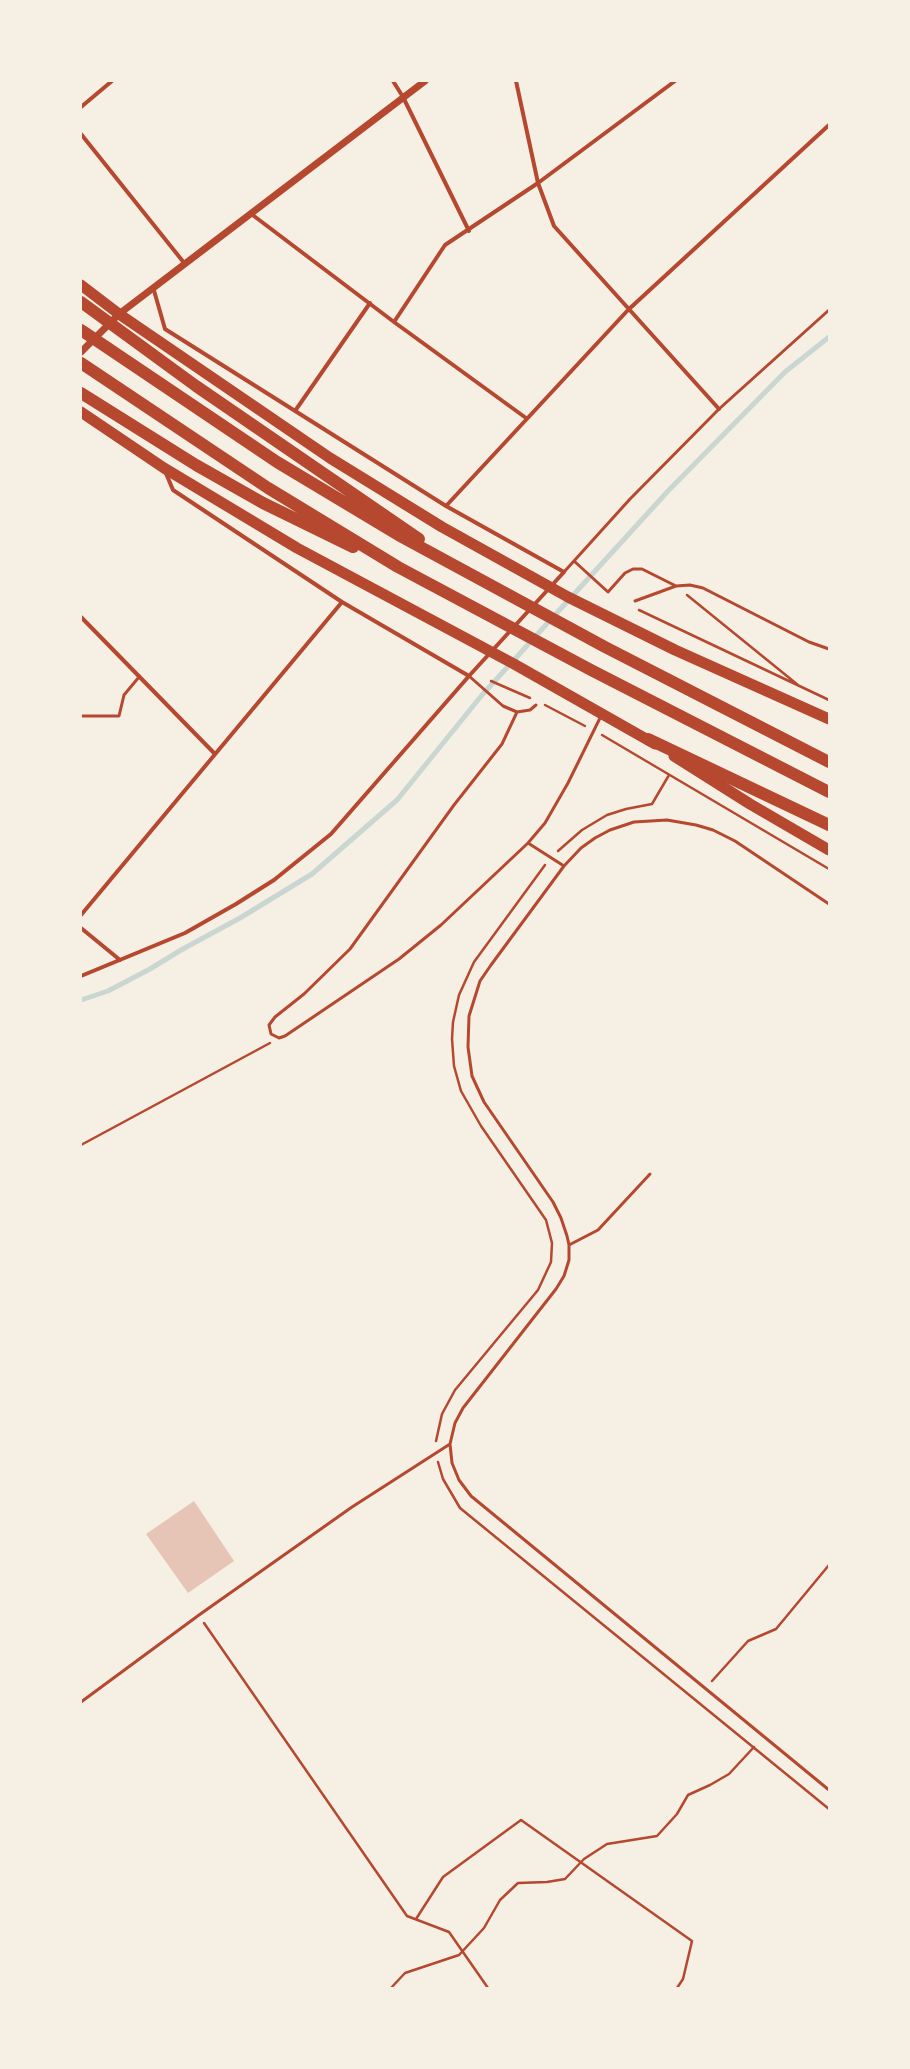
<!DOCTYPE html>
<style>
body{margin:0}
#map{position:relative;width:910px;height:2069px;overflow:hidden;background:#f6efe4;font-family:Cabin,sans-serif}
canvas{display:block}
.frame{position:absolute;inset:0;border:82px solid #f6efe4;pointer-events:none}
</style>
<div id="map">
<canvas width="910" height="2069"></canvas>
<div class="frame"></div>
</div>
<script>
const c = document.querySelector('canvas').getContext('2d');
c.lineJoin = 'round';
const toPath = rows => new Path2D(rows.map(r => 'M' + r).join(''));
function stroke(path, color, width, dash) { c.strokeStyle = color; c.lineWidth = width; c.lineCap = dash ? 'butt' : 'round'; c.setLineDash(dash || []); c.stroke(path); }
function fillPath(path, color) { c.fillStyle = color; c.fill(path, 'evenodd'); }
stroke(toPath([
 [81,1000,108,991,150,969,181,950,240,918,312,874,397,800,482,695,668,491,785,372,829,337]
]), '#c9d6d2', 5);
fillPath(toPath([
 [194,1501,234,1561,188,1593,146,1534]
]), '#e6c5b7');
stroke(toPath([
 [687,595,798,685],
 [639,610,829,700],
 [491,681,530,698],
 [545,705,585,726],
 [602,735,829,869],
 [558,851,582,830,607,815,626,809,652,804,669,775],
 [81,1145,270,1043],
 [436,1441,442,1414,455,1390,538,1290,551,1262,552,1243,546,1220,481,1126,461,1091,454,1066,452,1039,453,1022,459,995,474,962,545,865],
 [438,1462,443,1479,460,1508,829,1809],
 [204,1623,407,1916,449,1932,488,1988],
 [712,1681,748,1641,776,1629,829,1565],
 [416,1919,443,1877,521,1820,692,1941,683,1979,677,1988],
 [391,1988,405,1973,459,1955,484,1928,500,1900,518,1883,547,1882,565,1879,584,1859,607,1844,657,1836,677,1814,688,1795,710,1785,729,1774,754,1747]
]), '#b5482f', 2.5);
stroke(toPath([
 [574,561,608,592,625,573,633,569,642,569,676,586,690,585,703,588,809,642,829,649],
 [564,572,630,499,719,409,829,310],
 [635,601,676,586],
 [469,676,503,706,517,712,530,710,536,705],
 [517,712,502,744,454,805,350,949,304,994,275,1017,269,1025,271,1034,279,1038,285,1036,399,959,441,925,528,843,545,823,568,783,601,716],
 [81,716,119,716,124,695,139,677],
 [528,843,564,866],
 [569,1245,598,1230,650,1174],
 [450,1444,455,1423,463,1408,556,1289,564,1276,569,1260,569,1245,567,1236,561,1218,553,1202,484,1102,472,1076,468,1047,469,1016,480,981,491,965,564,866,581,848,595,838,610,830,634,822,667,820,696,825,713,830,735,841,829,904],
 [81,1702,199,1615,352,1507,450,1444,452,1463,459,1480,471,1496,829,1790]
]), '#b5482f', 3);
stroke(toPath([
 [393,81,403,97,469,231],
 [516,81,538,183,554,226,719,409],
 [81,107,112,81],
 [81,134,185,264],
 [250,213,394,322,526,418],
 [394,322,445,245,538,183,675,81],
 [295,411,370,303],
 [165,471,173,490,342,602,469,676],
 [446,506,628,310,829,125],
 [81,617,215,754],
 [81,915,342,602],
 [81,928,120,960],
 [81,976,185,933,236,904,274,880,331,834,469,676,564,572,446,506,165,329,153,287]
]), '#b5482f', 4);
stroke(toPath([
 [81,352,119,314,425,81]
]), '#b5482f', 7);
stroke(toPath([
 [81,285,119,314,330,458,442,527,568,597,675,650,829,719],
 [81,412,164,468,297,548,514,664,655,744],
 [674,756,750,804,829,850]
]), '#b5482f', 11);
stroke(toPath([
 [81,302,196,386,419,539],
 [81,330,277,462,402,537,605,647,829,762],
 [81,363,268,488,398,567,591,670,829,792],
 [81,393,196,465,263,503,353,547],
 [648,739,829,825]
]), '#b5482f', 12);
</script>
